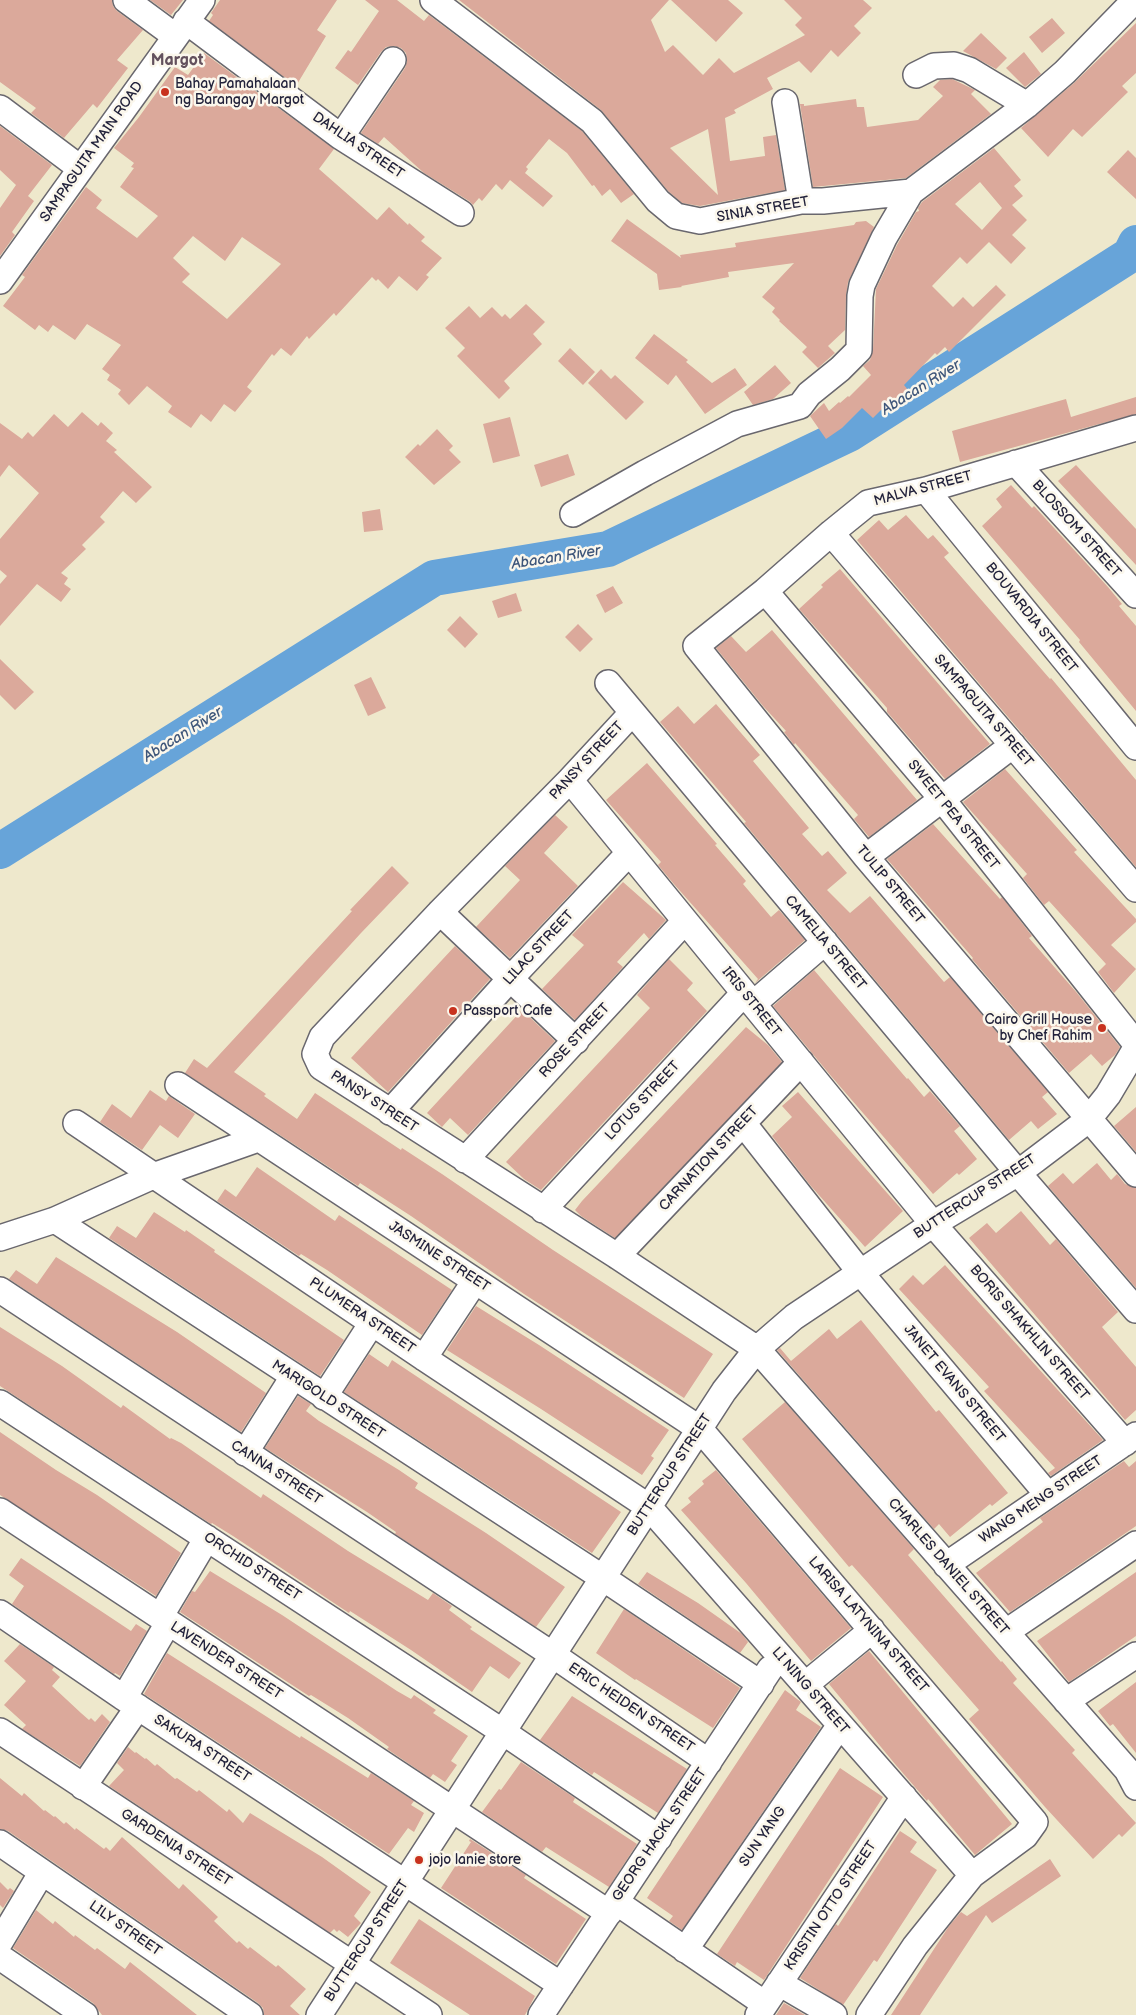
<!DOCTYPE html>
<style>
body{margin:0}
canvas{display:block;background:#eee8cc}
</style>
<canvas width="1136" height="2015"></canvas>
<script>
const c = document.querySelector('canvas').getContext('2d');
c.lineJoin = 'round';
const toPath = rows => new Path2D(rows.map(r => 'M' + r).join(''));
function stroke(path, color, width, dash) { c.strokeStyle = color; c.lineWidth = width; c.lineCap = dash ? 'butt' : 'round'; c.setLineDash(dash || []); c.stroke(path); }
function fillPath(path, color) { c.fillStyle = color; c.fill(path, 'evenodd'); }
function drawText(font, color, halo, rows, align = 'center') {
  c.font = font + ' "Balsamiq Sans",sans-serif'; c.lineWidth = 5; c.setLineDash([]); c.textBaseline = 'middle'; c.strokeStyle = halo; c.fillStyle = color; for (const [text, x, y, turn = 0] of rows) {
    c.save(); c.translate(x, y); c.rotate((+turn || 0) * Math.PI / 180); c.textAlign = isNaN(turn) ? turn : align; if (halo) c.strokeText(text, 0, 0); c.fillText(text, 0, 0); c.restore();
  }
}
stroke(toPath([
 [0,851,434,578,608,549,849,434,1130,255,1136,243]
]), '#67a4d9', 36);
fillPath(toPath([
 [0,0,112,0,113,6,117,11,143,30,117,60,128,68,97,108,93,104,64,138,31,113,36,108,0,82],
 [150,0,183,0,171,15],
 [220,0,337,0,317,30,326,36,296,86,209,21,213,15,211,13],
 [365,0,397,0,424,21,429,15,582,131,634,194,621,203,610,189,602,196,594,185,592,186,567,153,549,139,526,167,528,169,525,173,553,196,543,207,510,180,502,190,496,184,482,201,479,198,473,205,469,201,424,173,384,137,378,144,361,133,405,68,407,61,406,53,401,48,394,46,386,47,381,52,358,85,335,68,348,50,351,52,379,11],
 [459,0,669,0,651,20,665,52,673,45,703,75,719,58,734,73,805,35,795,25,802,18,784,0,863,0,872,8,854,26,861,33,838,57,831,50,811,73,799,61,767,78,773,89,734,110,736,113,725,118,730,161,765,156,763,137,776,135,785,190,700,206,682,203,668,191,601,110],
 [708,129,718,195,670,148],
 [671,0,728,0,743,13,716,42],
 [1052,18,1065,33,1042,53,1029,37],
 [1136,23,1136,73,1122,86,1128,92,1082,137,1073,129,1048,157,1021,128,1074,83],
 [981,33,1007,58,996,69,963,51],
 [1024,52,1041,74,1025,87,1006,68],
 [204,53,334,149,319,169,377,220,389,207,408,225,409,223,425,237,421,241,442,258,426,275,429,277,417,291,399,276,388,289,378,279,376,281,372,277,336,316,334,313,309,339,307,336,291,356,281,348,274,356,272,354,247,387,252,391,235,412,224,404,211,422,201,414,191,428,168,412,172,406,147,386,129,405,118,394,121,390,107,380,110,375,102,369,121,345,87,324,75,340,53,325,48,332,39,325,35,330,3,306,25,277,22,275,86,187,102,200,96,208,137,238,158,216,120,187,134,168,131,167,134,163,114,148,139,117,175,67,188,75],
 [193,236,225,261,242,237,281,264,227,319,182,282,190,274,173,258],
 [952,79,975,90,971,94,991,114,906,178,813,187,800,104,804,104,804,106,856,99,857,107,864,107,867,127,918,120,943,96,933,87,940,80],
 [0,126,52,165,28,196,34,201,12,232,15,235,0,256,0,208,16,185,0,170],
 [994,148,1021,180,1014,186,1023,196,1012,205,1027,220,1012,235,1026,248,1011,264,989,242,967,264,960,257,932,286,953,307,963,297,973,307,996,285,1006,295,949,352,945,347,937,355,935,353,904,385,908,390,894,403,891,400,873,418,862,408,842,428,826,439,810,416,824,403,829,411,839,402,840,403,848,396,849,397,871,375,863,366,870,360,873,350,876,289,897,245,916,212,919,211,918,208,922,202],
 [980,182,1002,208,982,230,955,204],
 [1128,150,1136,158,1136,199,1107,172],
 [627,219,681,258,680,255,736,247,735,243,854,225,856,222,866,221,874,227,848,282,846,296,845,330,828,346,835,353,818,368,802,352,807,347,779,321,780,320,772,312,775,308,762,297,794,263,728,272,729,277,681,286,682,287,659,290,657,274,611,241],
 [526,304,545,322,533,334,542,344,504,381,510,388,499,399,457,356,465,348,445,328,469,306,480,318,492,307,502,317,505,314,510,319],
 [654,334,688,360,686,362,712,383,735,368,747,385,705,414,676,375,668,385,635,358],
 [570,348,595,372,583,385,558,361],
 [775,365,791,383,773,399,753,405,744,392],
 [601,369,611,379,615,375,644,402,626,420,588,383],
 [1136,397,1136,414,960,462,952,431,1066,399,1071,417],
 [82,412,98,426,101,422,113,433,106,441,117,450,114,452,152,487,136,503,123,491,100,517,105,522,82,545,86,549,61,573,68,578,64,584,71,589,61,602,37,584,0,626,0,584,7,576,0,570,0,539,39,493,9,465,0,477,0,423,22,439,28,432,33,437,54,414,68,427],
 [510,417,520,456,493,463,483,424],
 [437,429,453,446,449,450,461,462,434,485,405,457,418,444,420,446],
 [568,454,575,475,541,487,534,465],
 [1076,465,1136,529,1136,565,1058,481],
 [1011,485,1032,508,1034,506,1108,587,1122,604,1119,606,1136,626,1136,711,1079,642,1080,640,982,526,1002,507,996,499],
 [380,509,383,530,364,532,362,512],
 [906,515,928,539,933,535,949,553,944,557,1050,679,1051,678,1136,780,1136,867,857,540,879,520,888,530],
 [840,569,990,744,945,779,887,712,887,708,799,609,823,587,821,585],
 [613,586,623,603,605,613,596,595],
 [516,593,522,611,498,618,492,601],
 [460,616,478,634,465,648,447,630],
 [578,624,593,639,580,652,565,637],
 [772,630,917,800,869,837,854,819,858,815,795,743,794,745,784,732,786,731,763,706,716,648,731,636,746,652],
 [0,659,34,692,15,710,0,695],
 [371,677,386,708,368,716,354,685],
 [716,704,760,755,753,761,809,828,802,834,822,856,828,851,847,873,827,890,850,913,870,896,944,982,950,977,1048,1092,1042,1097,1057,1114,1038,1129,1031,1121,1009,1140,744,823,746,822,660,722,678,706,694,724],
 [647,763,717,844,715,845,746,881,743,884,771,917,779,910,805,940,755,983,758,979,673,883,658,865,661,862,606,800],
 [1005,769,1077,850,1074,852,1136,919,1136,922,1111,945,1136,969,1114,993,1098,972,1106,964,1049,901,1044,905,1023,878,1027,874,963,802],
 [555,815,568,827,544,853,578,886,510,958,476,927,520,880,505,866],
 [933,824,1000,899,1002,897,1032,936,1029,938,1077,993,1120,1047,1115,1055,1102,1066,1091,1054,1069,1073,972,959,973,958,887,859],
 [392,866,409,883,361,933,234,1072,266,1094,264,1096,297,1119,315,1093,401,1150,402,1148,442,1174,553,1250,713,1354,684,1398,524,1294,411,1216,360,1183,358,1186,185,1073,194,1059,207,1068,352,911,350,910],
 [623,882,666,920,649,939,644,933,617,962,623,967,575,1020,542,989,584,945,572,935],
 [455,946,490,979,388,1092,351,1058],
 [669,959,693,983,687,990,707,1011,541,1190,524,1179,506,1162,650,1008,637,995],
 [814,970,907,1079,908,1078,924,1097,930,1091,960,1126,954,1131,977,1159,959,1175,957,1173,933,1194,831,1076,773,1006],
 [522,1010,555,1041,468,1135,450,1118,442,1127,427,1113],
 [746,1027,768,1045,782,1062,615,1238,581,1216,575,1210,582,1201],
 [150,1090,166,1101,169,1096,195,1114,178,1138,160,1125,142,1150,100,1122,112,1104,131,1118],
 [798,1092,903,1211,865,1247,810,1185,772,1136,792,1117,782,1106],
 [1136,1107,1136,1152,1114,1126],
 [1097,1163,1111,1180,1117,1174,1125,1184,1136,1188,1136,1288,1048,1186,1063,1173,1073,1184],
 [257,1167,335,1221,339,1215,452,1290,422,1335,327,1270,301,1254,299,1256,217,1201,225,1189,236,1197],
 [1021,1211,1050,1245,1056,1239,1118,1312,1102,1327,1136,1367,1136,1410,1125,1420,969,1238,987,1223,996,1233],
 [154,1212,185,1232,186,1230,215,1250,214,1252,344,1340,320,1376,109,1238,117,1226,136,1238],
 [56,1257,177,1332,266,1393,241,1432,9,1279,16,1270,37,1284],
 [945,1265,1103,1440,1051,1476,1048,1473,1055,1468,984,1391,989,1387,899,1289,913,1275,923,1285],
 [476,1306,539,1345,669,1430,651,1456,654,1458,642,1475,541,1409,447,1350],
 [861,1320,936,1412,939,1410,1008,1493,992,1506,990,1504,950,1537,939,1524,934,1529,777,1350,780,1348,791,1361,829,1329,837,1339],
 [0,1327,62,1366,121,1408,123,1405,170,1439,171,1438,181,1443,261,1498,263,1494,348,1551,428,1600,433,1593,452,1606,449,1610,472,1627,470,1629,521,1663,509,1679,490,1666,472,1692,411,1650,350,1611,349,1613,233,1536,212,1523,211,1524,0,1386],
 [369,1354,388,1367,392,1360,621,1512,592,1553,344,1392],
 [298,1396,311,1404,306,1411,319,1421,399,1470,418,1483,415,1488,486,1533,565,1587,536,1627,395,1534,396,1532,367,1512,265,1448],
 [785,1402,914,1549,908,1555,1001,1662,1002,1661,1017,1679,1013,1683,1075,1750,1072,1753,1136,1823,1122,1837,1119,1834,1093,1859,1045,1807,969,1719,979,1710,869,1584,852,1565,849,1567,742,1439],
 [0,1432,56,1470,97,1495,181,1553,156,1596,0,1495],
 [1124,1461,1129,1467,1136,1461,1136,1526,1010,1612,976,1573,1043,1522,1040,1518],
 [716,1470,851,1628,811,1661,746,1583,681,1510,691,1502,688,1498,704,1484,702,1481],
 [21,1558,131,1631,136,1624,147,1631,120,1676,115,1673,114,1674,12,1604,24,1586,9,1575],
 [210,1571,282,1615,397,1691,411,1699,414,1695,436,1710,433,1713,468,1736,451,1761,457,1765,445,1782,433,1774,430,1778,387,1749,389,1747,348,1718,311,1695,309,1696,180,1612,192,1591,195,1592],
 [647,1572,698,1603,742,1634,748,1642,740,1653,638,1584],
 [1136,1572,1136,1636,1069,1682,1037,1641],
 [624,1609,740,1688,713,1728,636,1679,635,1680,596,1653],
 [20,1644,54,1667,52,1670,60,1677,52,1686,81,1713,89,1720,91,1718,95,1722,102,1714,110,1722,80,1766,22,1729,26,1725,4,1705,26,1681,4,1661],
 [869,1651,1012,1824,975,1855,928,1799,927,1801,895,1764,829,1684],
 [167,1653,300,1738,301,1736,368,1778,371,1773,414,1801,411,1805,424,1813,414,1832,408,1828,389,1854,144,1694],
 [1136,1682,1136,1753,1113,1724,1110,1726,1098,1711],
 [785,1690,801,1702,796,1710,821,1727,682,1930,669,1921,673,1916,647,1898],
 [572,1696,687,1769,658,1813,594,1772,592,1775,540,1740],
 [128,1747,135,1753,136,1752,145,1759,146,1758,155,1766,157,1764,175,1779,177,1778,197,1792,199,1790,227,1812,229,1809,243,1823,250,1813,322,1857,371,1892,354,1916,361,1923,348,1937,339,1930,337,1932,334,1929,330,1933,109,1786,124,1770,117,1763],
 [521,1762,575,1798,573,1802,637,1844,609,1887,546,1847,542,1852,482,1812,499,1789,501,1790],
 [840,1768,883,1797,764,1980,737,1962,735,1966,717,1954],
 [0,1778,22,1796,24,1793,44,1811,45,1810,54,1817,55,1816,64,1824,66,1822,75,1830,76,1828,104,1849,106,1847,110,1851,122,1837,179,1889,183,1884,218,1917,214,1921,237,1943,239,1941,248,1949,250,1947,276,1967,278,1965,306,1989,290,2006,300,2015,264,2015,263,2008,258,2003,8,1831,0,1829],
 [900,1831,917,1842,910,1852,937,1870,877,1962,874,1960,843,2005,800,1978,836,1924,838,1926],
 [470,1839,526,1875,524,1878,586,1919,556,1964,441,1888,471,1842,469,1841],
 [1050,1859,1061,1876,992,1923,986,1915,920,2015,891,2015,949,1926,961,1912,967,1916],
 [0,1882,8,1890,10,1888,14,1891,3,1908,0,1905],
 [36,1910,53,1924,55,1921,74,1937,75,1935,95,1950,97,1948,125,1969,130,1962,197,2015,102,2015,93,2003,13,1948],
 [419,1919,535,1996,525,2015,470,2015,390,1963],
 [784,2003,805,2015,776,2015]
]), '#dba99b');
const minor = toPath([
 [126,0,175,36],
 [433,0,592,121,658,201,676,216,700,221,801,201,823,201,911,192,1027,105,1065,72,1135,0],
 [186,21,341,137,461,213],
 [916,75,934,66,954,65,969,70,1027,105],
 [785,102,801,201],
 [0,108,80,168],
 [341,137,393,60],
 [0,281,202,0],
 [1136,428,926,490,868,503,831,533,765,591,696,646,866,857,1136,1174],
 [1016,463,1136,595],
 [926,490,1136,747],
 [573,514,645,473,737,424,800,406,809,394,840,369,859,350,860,296,862,285,884,238,911,192],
 [831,533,1136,889],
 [765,591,942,799,1136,1044],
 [608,683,1018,1173,1136,1310],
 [632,713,570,780,440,912,322,1037,315,1054,321,1067,617,1256,757,1349,1127,1770,1136,1787],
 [570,780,933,1224,1125,1443],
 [866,857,1013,745],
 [440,912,576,1041],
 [753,1004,825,942],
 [178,1085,700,1429,1035,1822,1025,1836,972,1875,915,1946,869,2015],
 [390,1112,510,979,629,853],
 [76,1123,424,1358,649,1507,972,1875],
 [743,1123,860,1272,1048,1495],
 [465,1160,685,921],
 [543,1210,744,993],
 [55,1220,603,1578,761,1684],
 [0,1238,55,1220,153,1176,258,1139],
 [617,1256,801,1062],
 [0,1290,553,1655,709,1762],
 [424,1358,475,1281],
 [324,1397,372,1323],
 [0,1403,503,1732,659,1838],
 [245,1453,293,1377],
 [0,1511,609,1913],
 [946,1565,1136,1435],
 [0,1613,124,1698,561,1985],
 [160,1617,207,1538],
 [1006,1632,1136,1544],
 [805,1685,872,1630],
 [124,1698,168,1623],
 [1066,1701,1136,1655],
 [0,1731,429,2015],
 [83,1787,138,1707],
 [0,1843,250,2015],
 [616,1902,765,2004],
 [0,1942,42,1872],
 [685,1950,840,1725],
 [0,1957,85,2015],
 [779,1983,834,2015],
 [319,2015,724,1391,757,1349,794,1317,933,1224,1018,1173,1088,1120,1108,1095,1136,1048],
 [541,2015,770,1669],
 [758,2015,904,1797]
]);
stroke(minor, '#69676e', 28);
stroke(minor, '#fff', 25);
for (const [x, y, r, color] of [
 [165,92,5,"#c8321e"],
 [453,1011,5,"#c8321e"],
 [1102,1028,5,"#c8321e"],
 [419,1860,5,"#c8321e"]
]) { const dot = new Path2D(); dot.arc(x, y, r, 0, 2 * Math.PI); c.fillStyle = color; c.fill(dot); stroke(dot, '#fbf7ec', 2); }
drawText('14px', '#22223b', '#fbf7ec', [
 ["Bahay Pamahalaan",175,84],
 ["ng Barangay Margot",175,100],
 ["Passport Cafe",463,1011],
 ["Cairo Grill House",1092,1020,"right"],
 ["by Chef Rahim",1092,1036,"right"],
 ["jojo lanie store",429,1860]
], 'left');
drawText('14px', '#22223b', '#fbf7ec', [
 ["DAHLIA STREET",358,146,34],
 ["SAMPAGUITA MAIN ROAD",92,152,-55],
 ["SINIA STREET",763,210,-10],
 ["MALVA STREET",923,489,-15],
 ["BLOSSOM STREET",1076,529,48],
 ["BOUVARDIA STREET",1031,618,51],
 ["SAMPAGUITA STREET",983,711,49],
 ["PANSY STREET",587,761,-47],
 ["SWEET PEA STREET",953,815,51],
 ["TULIP STREET",890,885,50],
 ["CAMELIA STREET",825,943,50],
 ["LILAC STREET",539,948,-47],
 ["IRIS STREET",751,1002,51],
 ["ROSE STREET",575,1041,-47],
 ["LOTUS STREET",643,1101,-47],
 ["PANSY STREET",374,1102,33],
 ["CARNATION STREET",709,1159,-47],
 ["BUTTERCUP STREET",975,1197,-33],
 ["JASMINE STREET",439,1257,33],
 ["PLUMERA STREET",362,1316,34],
 ["BORIS SHAKHLIN STREET",1029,1333,49],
 ["JANET EVANS STREET",954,1384,50],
 ["MARIGOLD STREET",328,1400,33],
 ["CANNA STREET",276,1473,33],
 ["BUTTERCUP STREET",670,1475,-57],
 ["WANG MENG STREET",1041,1500,-34],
 ["ORCHID STREET",252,1567,33],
 ["CHARLES DANIEL STREET",948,1567,49],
 ["LARISA LATYNINA STREET",868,1625,49],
 ["LAVENDER STREET",226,1661,33],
 ["LI NING STREET",810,1691,49],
 ["ERIC HEIDEN STREET",631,1708,34],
 ["SAKURA STREET",202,1749,33],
 ["GEORG HACKL STREET",660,1835,-56],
 ["SUN YANG",763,1837,-55],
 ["GARDENIA STREET",176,1848,33],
 ["KRISTIN OTTO STREET",831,1906,-56],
 ["LILY STREET",125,1929,35],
 ["BUTTERCUP STREET",367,1941,-57]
]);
drawText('italic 15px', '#3e567a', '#fbf7ec', [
 ["Abacan River",921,388,-32],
 ["Abacan River",556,558,-9],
 ["Abacan River",183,735,-32]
]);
drawText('bold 16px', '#63515d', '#fbf7ec', [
 ["Margot",177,61]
]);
</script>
